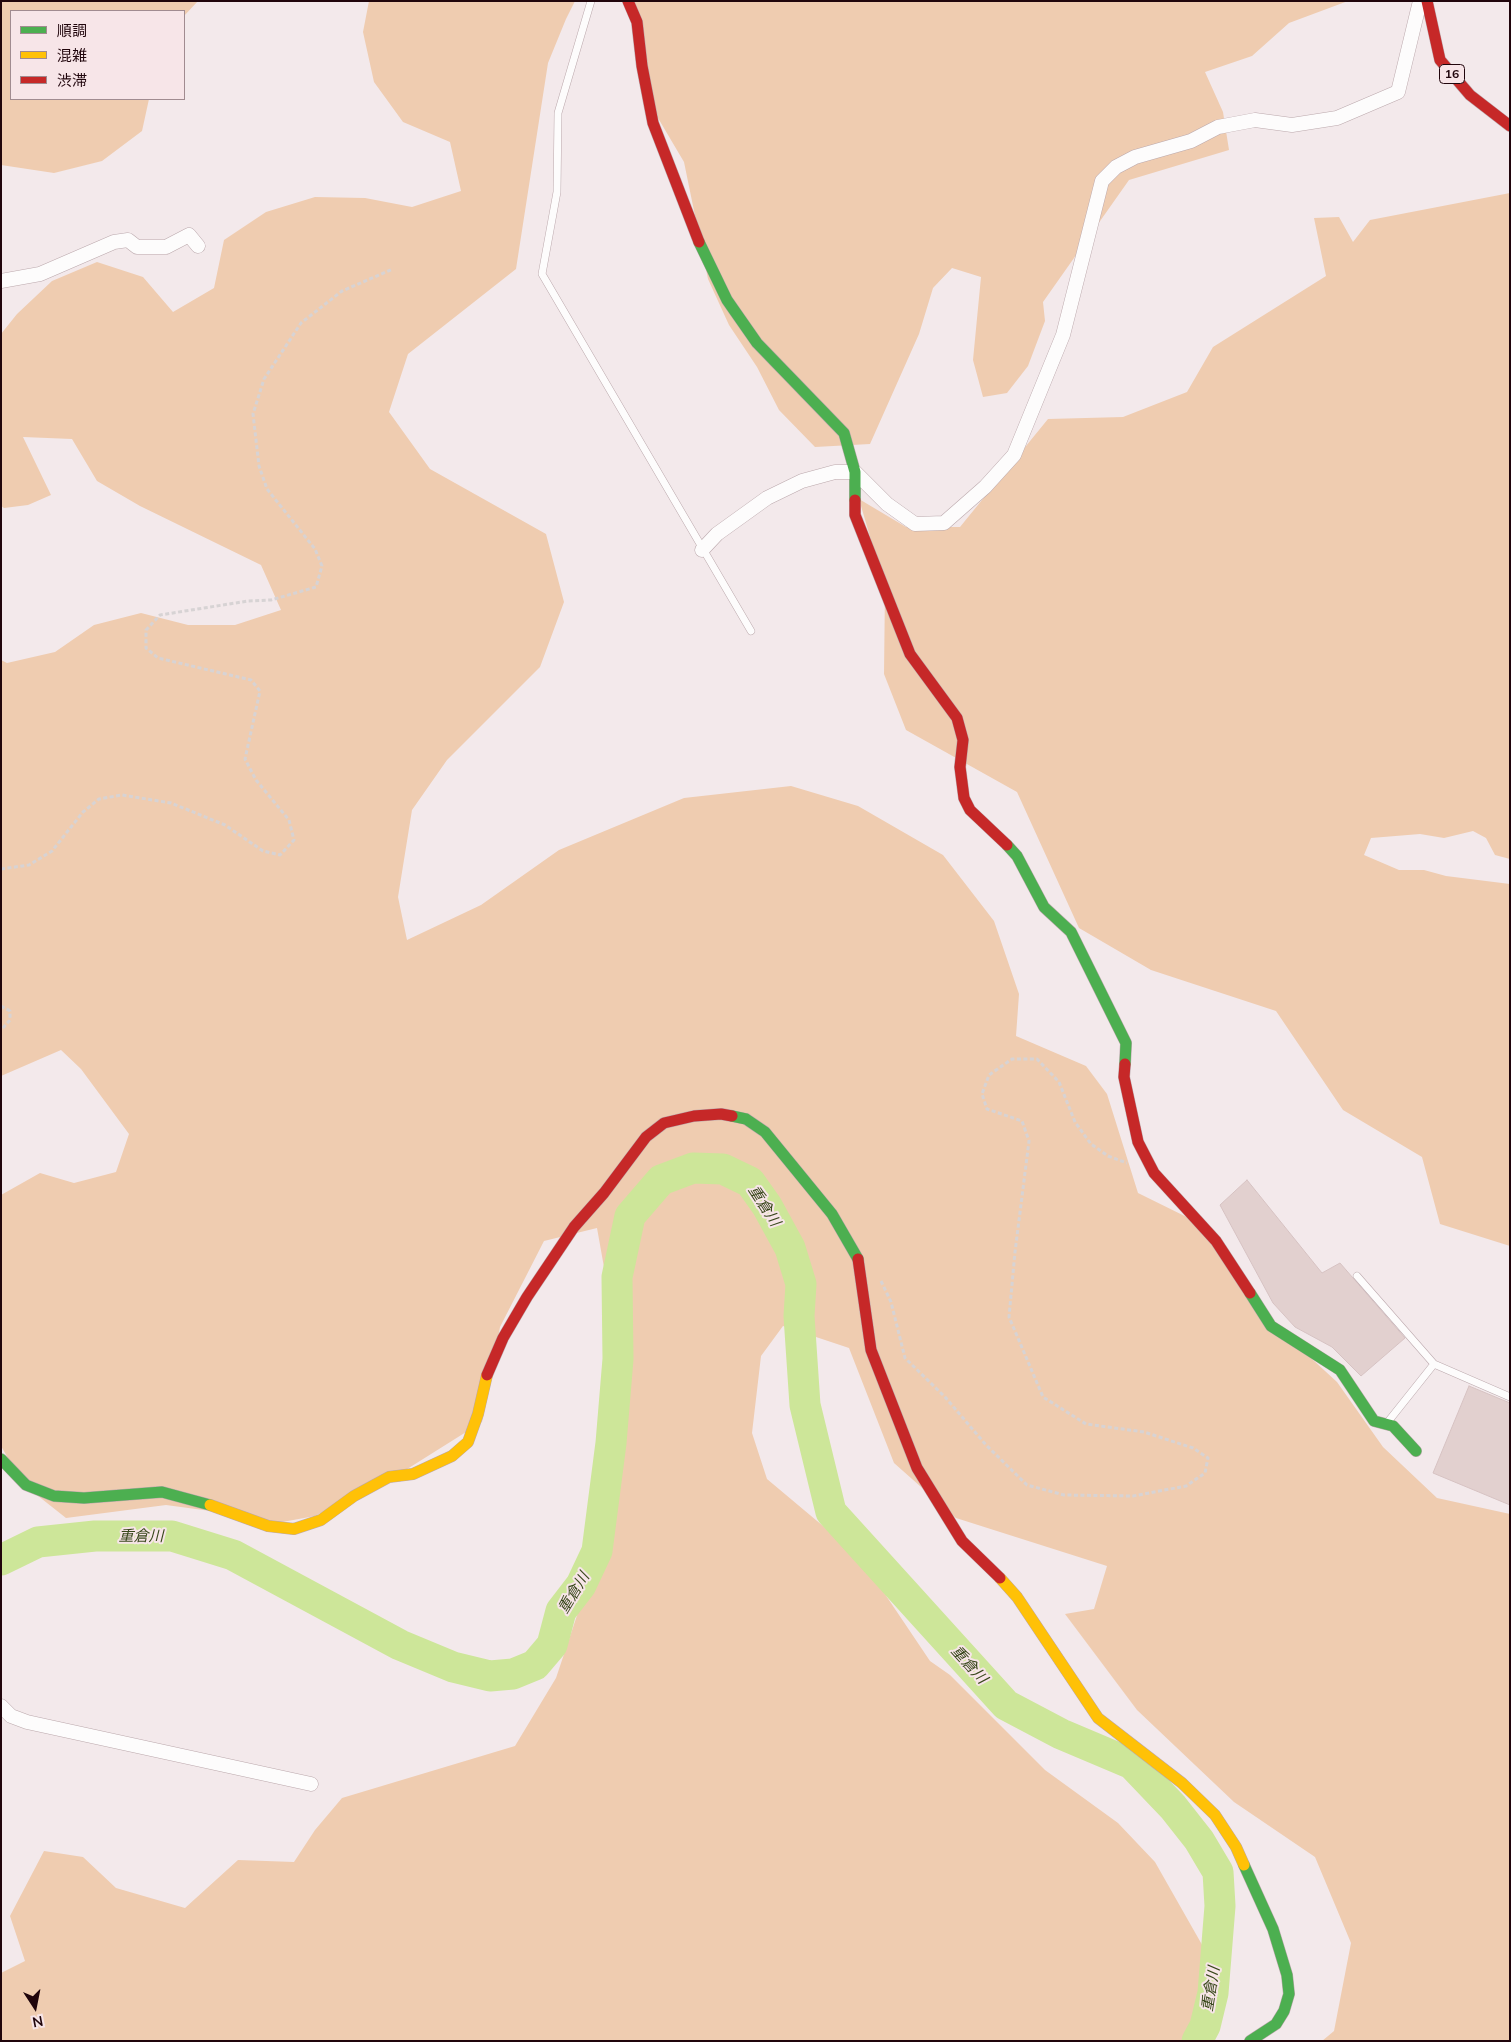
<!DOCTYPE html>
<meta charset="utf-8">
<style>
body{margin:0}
#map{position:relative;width:1511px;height:2042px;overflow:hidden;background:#f3e9eb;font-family:Mulish,"Noto Sans JP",sans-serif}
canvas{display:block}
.frame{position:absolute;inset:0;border:2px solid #20050c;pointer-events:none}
.legend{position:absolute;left:10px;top:10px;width:175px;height:90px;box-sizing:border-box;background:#f7e5e8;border:1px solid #a18b90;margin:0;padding:6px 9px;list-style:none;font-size:15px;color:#20050c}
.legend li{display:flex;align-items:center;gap:10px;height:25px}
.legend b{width:25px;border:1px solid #a18b90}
.north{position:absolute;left:10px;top:1982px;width:50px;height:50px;-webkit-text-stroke:4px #f7e5e8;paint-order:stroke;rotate:169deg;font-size:14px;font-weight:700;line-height:20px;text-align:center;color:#20050c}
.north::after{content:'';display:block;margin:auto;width:18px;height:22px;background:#20050c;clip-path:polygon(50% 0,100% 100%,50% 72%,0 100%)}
</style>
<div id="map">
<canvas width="1511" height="2042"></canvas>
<div class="frame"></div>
<ul class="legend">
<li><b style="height:6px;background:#4caf50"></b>順調</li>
<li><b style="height:6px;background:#ffc107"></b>混雑</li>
<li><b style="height:6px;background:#c62828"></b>渋滞</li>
</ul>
<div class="north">N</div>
</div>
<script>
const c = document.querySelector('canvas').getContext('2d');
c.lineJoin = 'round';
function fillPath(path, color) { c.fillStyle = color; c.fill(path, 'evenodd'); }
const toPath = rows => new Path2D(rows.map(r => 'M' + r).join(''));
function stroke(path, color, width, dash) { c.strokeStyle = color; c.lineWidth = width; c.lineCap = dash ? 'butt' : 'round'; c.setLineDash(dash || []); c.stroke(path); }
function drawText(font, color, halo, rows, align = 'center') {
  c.font = font + ' Mulish,"Noto Sans JP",sans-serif'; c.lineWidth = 4; c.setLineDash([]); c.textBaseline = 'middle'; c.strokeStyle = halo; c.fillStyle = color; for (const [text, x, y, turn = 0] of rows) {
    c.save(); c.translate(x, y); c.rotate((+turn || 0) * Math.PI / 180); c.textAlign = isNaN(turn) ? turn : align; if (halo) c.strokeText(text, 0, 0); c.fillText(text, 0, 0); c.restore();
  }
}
fillPath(toPath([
 [1,1,198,1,184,16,184,11,11,11,11,99,149,99,142,131,102,161,54,173,1,165],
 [369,1,575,1,566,19,548,63,516,269,408,354,389,412,430,469,546,534,564,602,540,667,447,760,412,810,398,897,407,940,481,905,559,850,684,798,791,786,858,806,943,855,994,921,1019,994,1016,1036,1086,1066,1107,1094,1138,1193,1215,1231,1263,1314,1337,1382,1383,1447,1437,1498,1510,1514,1510,2041,1322,2041,1334,2031,1351,1943,1315,1857,1234,1802,1137,1710,1065,1614,1094,1609,1107,1566,956,1518,894,1463,849,1348,783,1326,761,1356,752,1433,767,1479,860,1557,930,1661,950,1675,1045,1770,1118,1823,1155,1862,1205,1950,1208,1999,1194,2041,1,2041,1,1973,25,1961,10,1916,44,1851,83,1857,116,1888,185,1908,238,1860,294,1862,315,1830,342,1798,515,1746,556,1678,600,1547,613,1487,614,1436,605,1346,607,1284,597,1228,544,1241,500,1327,482,1422,404,1471,315,1516,266,1525,218,1512,166,1505,66,1518,23,1484,1,1446,1,1195,40,1173,74,1183,116,1172,129,1134,81,1069,61,1050,1,1076,1,660,7,663,55,652,94,625,141,613,188,625,235,625,281,610,261,565,140,506,97,481,72,439,23,437,51,495,28,505,4,508,1,506,1,334,17,314,52,281,97,262,143,277,173,312,214,288,224,240,266,212,315,197,365,198,412,207,461,191,450,142,403,122,374,82,363,32],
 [631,1,1348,1,1289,23,1252,56,1205,72,1223,112,1229,150,1129,180,1043,302,1045,321,1028,366,1007,393,983,397,973,360,981,277,952,268,933,288,919,334,870,444,815,447,779,410,757,367,729,325,708,279,684,162,658,118],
 [1510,193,1510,859,1495,855,1486,838,1473,831,1444,838,1420,834,1371,838,1364,855,1399,870,1424,870,1446,876,1510,884,1510,1246,1440,1224,1422,1157,1343,1110,1276,1011,1151,970,1079,928,1017,792,906,730,884,674,885,588,859,499,906,527,960,527,1048,419,1123,417,1187,392,1213,347,1326,276,1314,218,1339,217,1353,242,1370,220]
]), '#efccb0');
stroke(toPath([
 [1,1560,38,1542,95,1536,172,1536,233,1555,400,1645,453,1667,490,1676,513,1674,535,1665,552,1645,561,1611,581,1585,597,1551,611,1443,618,1359,617,1277,630,1216,661,1180,693,1168,723,1169,750,1182,767,1206,790,1248,801,1284,799,1316,805,1405,831,1512,1006,1705,1061,1734,1132,1764,1173,1807,1199,1840,1218,1872,1220,1906,1213,1993,1205,2026,1197,2041]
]), '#cde699', 31);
const building = toPath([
 [1247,1180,1322,1273,1340,1263,1405,1338,1361,1376,1332,1347,1295,1327,1273,1303,1220,1205,1247,1180],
 [1469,1386,1510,1403,1510,1505,1433,1473,1469,1386]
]);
fillPath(building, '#e2d0cf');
stroke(building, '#d6c2c2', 1);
const lane = toPath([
 [591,1,558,113,557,192,542,274,751,631],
 [1357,1276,1434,1364,1510,1397],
 [1387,1423,1434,1364]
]);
const street = toPath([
 [1,281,40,274,114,242,128,240,137,247,166,247,189,235,198,246],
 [702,550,717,534,767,498,802,481,835,472,855,472,887,504,915,524,944,523,985,487,1014,455,1063,335,1102,181,1116,167,1135,157,1191,141,1218,127,1255,120,1292,125,1337,118,1398,92,1420,1],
 [1,1706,11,1716,27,1722,311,1784]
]);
const fast = toPath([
 [699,242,727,300,757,343,844,433,855,472,855,500],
 [1007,845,1017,856,1044,907,1071,932,1126,1043,1125,1064],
 [732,1116,746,1119,765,1132,832,1214,858,1259],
 [1250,1293,1271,1326,1340,1370,1374,1421,1393,1426,1416,1451],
 [1,1459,26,1485,54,1496,84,1498,162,1492,210,1505],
 [1244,1865,1273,1929,1287,1975,1289,1994,1284,2011,1276,2024,1250,2041]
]);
const slow = toPath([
 [210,1505,268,1526,294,1529,321,1520,354,1496,389,1477,413,1474,452,1456,468,1442,478,1414,487,1375],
 [1000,1578,1017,1597,1098,1718,1182,1783,1215,1815,1236,1847,1244,1865]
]);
const jam = toPath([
 [628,1,637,22,642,66,653,123,699,242],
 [1427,1,1440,60,1470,95,1510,126],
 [855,500,855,515,910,654,957,718,963,740,960,767,964,798,970,810,1007,845],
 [1125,1064,1124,1077,1138,1142,1154,1173,1216,1241,1250,1293],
 [858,1259,871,1350,917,1468,962,1541,1000,1578],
 [487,1375,503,1338,527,1297,574,1227,604,1193,646,1137,664,1123,694,1116,721,1114,732,1116]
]);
stroke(lane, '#bba8ac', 8);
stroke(street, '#bba8ac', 15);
stroke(fast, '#bba8ac', 12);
stroke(slow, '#bba8ac', 12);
stroke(jam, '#bba8ac', 12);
stroke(toPath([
 [1,869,29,865,52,851,83,812,99,799,122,795,171,803,225,825,263,851,280,855,294,840,289,820,256,780,245,759,260,691,251,680,158,658,146,648,146,630,160,615,248,601,271,600,316,587,322,566,315,549,267,489,259,466,253,414,264,379,301,323,342,291,393,269],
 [1,1006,10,1011,10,1020,1,1030],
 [881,1281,891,1302,905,1358,945,1397,986,1445,1027,1485,1064,1495,1133,1496,1186,1486,1205,1473,1208,1458,1193,1448,1144,1432,1086,1424,1043,1397,1009,1317,1015,1252,1029,1141,1022,1121,987,1109,982,1094,989,1075,1012,1059,1037,1059,1059,1082,1075,1122,1091,1144,1108,1156,1127,1163]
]), '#d7d3d4', 3, [4, 2.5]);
stroke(lane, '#fdfcfc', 7);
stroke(street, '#fdfcfc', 14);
stroke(fast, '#4caf50', 11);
stroke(slow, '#ffc107', 11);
stroke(jam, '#c62828', 11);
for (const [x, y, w] of [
 [1452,74,25]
]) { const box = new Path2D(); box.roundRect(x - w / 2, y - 9.5, w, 19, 4); c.fillStyle = '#f7e5e8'; c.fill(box); stroke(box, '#20050c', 1); }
drawText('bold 12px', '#20050c', null, [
 ["16",1452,74]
]);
drawText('italic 15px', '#38471b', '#f7e5e8', [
 ["重倉川",764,1206,57],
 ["重倉川",141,1536],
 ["重倉川",574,1593,-59],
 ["重倉川",969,1665,48],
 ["重倉川",1211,1989,-81]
]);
</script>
